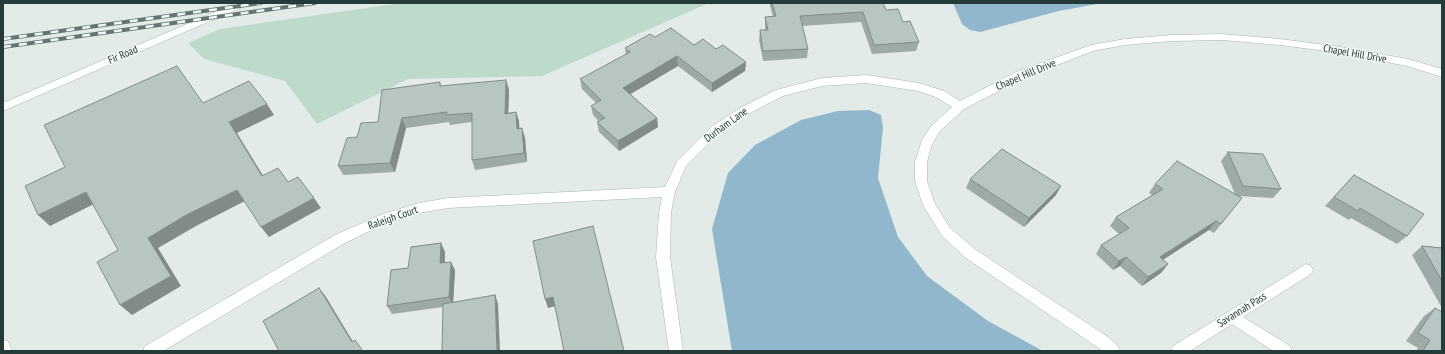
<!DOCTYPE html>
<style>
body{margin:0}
#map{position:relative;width:1445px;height:354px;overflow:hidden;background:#e3ebe9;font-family:"PT Sans Narrow",sans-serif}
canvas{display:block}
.frame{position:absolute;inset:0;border:4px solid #243b39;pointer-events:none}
</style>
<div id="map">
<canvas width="1445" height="354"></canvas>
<div class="frame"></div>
</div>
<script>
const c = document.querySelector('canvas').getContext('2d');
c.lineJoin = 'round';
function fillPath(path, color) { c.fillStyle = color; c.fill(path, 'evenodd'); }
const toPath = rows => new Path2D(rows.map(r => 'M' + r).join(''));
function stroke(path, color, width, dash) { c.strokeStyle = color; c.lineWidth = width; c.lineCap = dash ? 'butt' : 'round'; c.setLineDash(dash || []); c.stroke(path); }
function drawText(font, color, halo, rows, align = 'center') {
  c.font = font + ' "PT Sans Narrow",sans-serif'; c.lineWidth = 3; c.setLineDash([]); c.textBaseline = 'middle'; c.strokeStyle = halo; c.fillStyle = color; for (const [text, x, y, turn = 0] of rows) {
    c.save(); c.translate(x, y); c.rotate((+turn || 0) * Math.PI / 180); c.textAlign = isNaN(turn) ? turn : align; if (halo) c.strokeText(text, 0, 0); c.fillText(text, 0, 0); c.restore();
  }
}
fillPath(toPath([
 [401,3,709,3,542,76,408,79,317,124,285,81,204,59,188,43,220,29]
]), '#bedacb');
fillPath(toPath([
 [953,3,1102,3,1059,11,980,32,970,30,962,24],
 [869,110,881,115,883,128,878,178,898,237,927,276,988,321,1043,351,732,351,712,229,728,173,755,145,801,120,838,111]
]), '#90b7cb');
const street = toPath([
 [1222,34,1280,39,1341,47,1408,59,1442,69,1442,77,1407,66,1341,53,1280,45,1222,40,1172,41,1125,45,1093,51,1024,78,964,109,940,131,932,144,927,162,927,181,935,204,950,228,976,250,1108,337,1118,346,1120,351,1103,351,966,258,942,236,923,205,915,181,915,162,922,140,932,125,952,107,936,97,918,91,866,83,822,86,783,96,750,113,719,133,686,166,675,192,671,213,670,257,683,351,669,351,656,257,659,213,662,197,448,208,419,213,384,224,345,243,163,351,143,351,145,346,335,235,380,215,419,203,448,198,665,187,677,161,711,127,742,107,776,90,822,78,866,75,919,83,944,91,960,101,1016,72,1091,45,1125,39,1172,35,1222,34],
 [1306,264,1311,266,1313,270,1311,274,1243,317,1290,346,1292,351,1273,351,1232,324,1190,351,1171,351,1173,346,1306,264],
 [3,340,8,341,12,351,3,351,3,340]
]);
const secondary = toPath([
 [236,3,249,3,247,5,3,111,3,103,236,3]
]);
stroke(street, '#a6b3b1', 1);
stroke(secondary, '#9fb3af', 1);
fillPath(street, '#fff');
fillPath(secondary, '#fff');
const rail = toPath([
 [3,39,261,3],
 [3,47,315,3]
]);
stroke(rail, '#5f7674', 4);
stroke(rail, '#f3f8f6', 2.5, [8]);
fillPath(toPath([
 [770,3,883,3,886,10,903,22,919,42,916,51,872,54,861,22,802,26,808,49,807,58,763,61,759,40,760,30,765,30,765,17,773,16,770,6],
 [655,37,716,49,746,62,745,71,712,92,678,66,630,94,657,118,658,127,619,151,599,132,597,122,599,121,593,115,591,106,596,103,582,89,580,79,626,55,625,48],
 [440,82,441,86,509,89,508,113,516,112,519,121,519,129,522,128,525,138,527,162,475,170,472,160,472,122,450,125,449,122,406,128,395,172,343,175,338,166,357,137,378,122],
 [1228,152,1281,189,1273,198,1238,196,1242,198,1214,233,1209,230,1163,260,1168,264,1161,273,1142,286,1120,266,1113,270,1096,254,1101,245,1119,234,1110,226,1116,217,1152,195,1149,193,1155,184,1235,194,1221,161],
 [1354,175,1407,236,1397,244,1351,218,1349,220,1325,206],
 [970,179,1056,195,1024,227,966,188],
 [1422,246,1442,248,1442,308,1412,255],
 [445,252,445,263,455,270,453,303,495,295,498,304,443,307,392,314,387,306,408,268],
 [1435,308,1442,351,1416,351,1418,348,1406,341,1424,316]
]), '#9eaaa8');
fillPath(toPath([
 [677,56,678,66,624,98,623,88],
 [746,62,745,71,712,92,712,83],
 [506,80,509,89,508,123,505,114],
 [267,104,274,115,237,133,270,187,262,176,229,122],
 [516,112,519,121,520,138,517,129],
 [402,118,406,128,395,172,390,163],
 [657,118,658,127,619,151,618,141],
 [522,128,525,138,527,162,524,153],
 [1061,186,1056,195,1024,227,1029,218],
 [237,190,245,201,196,226,158,248,181,286,132,315,120,305,148,238,186,215],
 [86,192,96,203,50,226,38,215],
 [314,198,321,208,269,237,261,227],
 [1216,221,1209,230,1153,266,1160,257],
 [441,243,445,252,444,272,440,263],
 [1126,257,1120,266,1113,270,1119,261],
 [451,262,455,270,453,306,449,297],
 [1168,264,1161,273,1142,286,1148,277],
 [319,288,326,297,358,350,352,342],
 [495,295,498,304,500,351,497,351],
 [553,297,556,306,548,308,545,299]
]), '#818b88');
const building = toPath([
 [772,3,883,3,886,10,898,9,903,22,910,21,919,42,874,45,863,12,800,16,808,49,763,51,760,30,768,30,765,17,776,16,772,3],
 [671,28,694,45,703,39,716,49,723,45,746,62,712,83,677,56,623,88,657,118,618,141,597,122,605,118,591,106,601,100,580,79,630,52,625,48,650,34,655,37,671,28],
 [177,66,203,103,249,81,267,104,229,122,262,176,278,168,288,182,298,177,314,198,261,227,237,190,186,215,148,238,171,276,120,305,97,262,118,250,86,192,38,215,25,186,65,167,44,125,177,66],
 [506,80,505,114,516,112,517,129,522,128,524,153,472,160,472,113,446,115,447,112,402,118,390,163,338,166,347,138,357,137,361,123,378,122,382,90,440,82,440,86,506,80],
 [1002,149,1061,186,1029,218,970,179,1002,149],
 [1228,152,1263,154,1281,189,1243,186,1228,152],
 [1177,161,1242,198,1221,224,1216,221,1160,257,1168,264,1148,277,1126,257,1119,261,1101,245,1129,228,1116,217,1163,189,1155,184,1177,161],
 [1354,175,1424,214,1407,236,1360,208,1358,211,1334,197,1354,175],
 [593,226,624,351,564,351,553,297,545,299,533,241,593,226],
 [441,243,440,263,451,262,449,297,387,306,391,270,408,268,411,247,441,243],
 [1422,246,1442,248,1442,281,1422,246],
 [319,288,352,342,355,340,363,351,279,351,263,321,319,288],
 [495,295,497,351,442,351,443,304,495,295],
 [1435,308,1442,312,1442,351,1423,351,1430,340,1418,333,1435,308]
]);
fillPath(building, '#b8c6c3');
stroke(building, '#818b88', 1);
drawText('11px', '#243b39', '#f3f8f6', [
 ["Chapel Hill Drive",1355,54,10],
 ["Fir Road",123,55,-23],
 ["Chapel Hill Drive",1026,75,-23],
 ["Durham Lane",726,125,-36],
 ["Raleigh Court",393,218,-19],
 ["Savannah Pass",1242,310,-32]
]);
</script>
